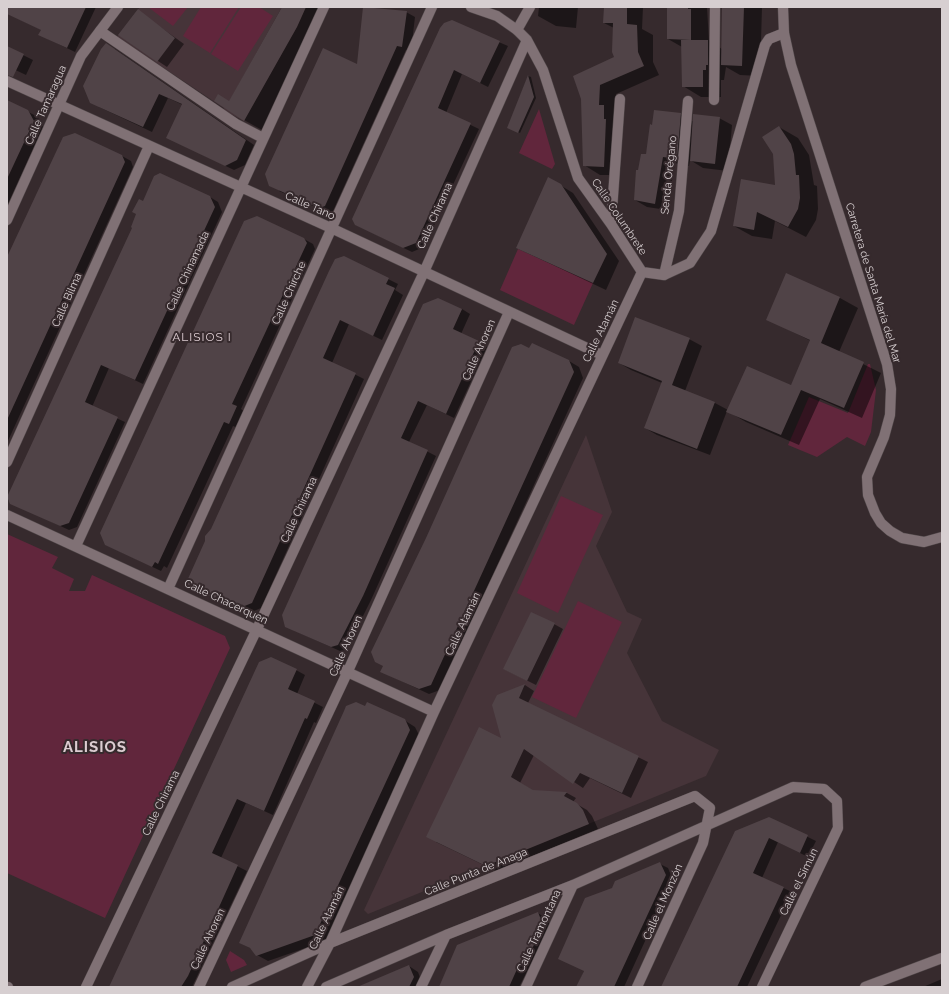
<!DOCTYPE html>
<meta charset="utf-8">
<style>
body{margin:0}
#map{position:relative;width:949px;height:994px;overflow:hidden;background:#362a2d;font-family:Raleway,sans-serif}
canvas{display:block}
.frame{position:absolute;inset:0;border:8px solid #d7cfd1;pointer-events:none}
</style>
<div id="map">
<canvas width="949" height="994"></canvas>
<div class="frame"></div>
</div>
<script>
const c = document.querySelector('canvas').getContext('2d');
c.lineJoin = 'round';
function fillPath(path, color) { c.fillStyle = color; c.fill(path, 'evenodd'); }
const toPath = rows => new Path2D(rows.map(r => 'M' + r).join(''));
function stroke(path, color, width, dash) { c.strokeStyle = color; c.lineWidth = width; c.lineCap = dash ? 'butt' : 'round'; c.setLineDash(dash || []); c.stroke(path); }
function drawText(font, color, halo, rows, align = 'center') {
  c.font = font + ' Raleway,sans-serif'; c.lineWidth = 4; c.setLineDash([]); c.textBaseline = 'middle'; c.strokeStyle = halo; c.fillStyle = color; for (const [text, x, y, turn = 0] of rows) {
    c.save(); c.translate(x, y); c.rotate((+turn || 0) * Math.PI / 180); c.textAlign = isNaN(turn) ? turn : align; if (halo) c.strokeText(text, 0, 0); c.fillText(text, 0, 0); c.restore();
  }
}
fillPath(toPath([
 [140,7,306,7,297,27,244,121,223,110,224,108,117,37],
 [586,435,612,512,596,546,627,612,642,619,627,653,662,721,719,750,706,776,368,914,364,910]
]), '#463439');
fillPath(toPath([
 [148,7,188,7,173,26],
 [201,7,239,7,210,53,183,36],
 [241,7,259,7,273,16,238,71,211,54],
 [539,109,555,164,552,169,519,153],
 [518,249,593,283,574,325,500,290],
 [868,364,870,364,876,390,871,432,865,446,847,437,817,457,788,445,809,397,848,413],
 [561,496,603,515,558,613,517,593],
 [7,534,58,557,52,568,74,579,69,591,85,591,92,575,225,636,230,648,105,918,7,873],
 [578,601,622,622,576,718,532,697],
 [230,951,244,960,247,965,231,972,226,960]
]), '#61263c');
fillPath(toPath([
 [12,7,96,7,75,52,48,39,42,30,8,14],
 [282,7,328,7,262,130,244,120,229,102],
 [539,7,578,7,576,28,556,26,538,16],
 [605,7,643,7,642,29,653,35,653,62,659,75,616,94,615,112,622,129,620,175,600,175,584,165,582,98,615,58,614,28,604,23],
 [668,7,707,7,709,41,722,49,723,7,762,7,760,76,740,75,726,67,724,80,721,80,721,97,701,97,683,86,682,47,668,39],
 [138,11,184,44,167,67,119,35],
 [406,12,415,17,411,51,406,50,333,211,329,213,279,191],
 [452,22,508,46,488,87,462,74,446,113,479,129,424,247,412,252,356,225],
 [7,47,33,60,26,75,7,66],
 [115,49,254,145,245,165,234,170,176,142,183,105,168,98,152,132,99,107],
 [528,76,531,77,536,98,520,133,508,127],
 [7,101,38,117,43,127,7,206],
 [680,114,694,122,719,118,732,125,728,171,703,168,690,160,689,166,675,163,667,210,647,207,635,200,639,171,646,155,653,126],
 [779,127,798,138,809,155,814,185,817,186,818,209,816,220,806,237,775,221,772,239,752,236,734,226,776,186],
 [122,156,131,161,133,167,7,443,7,261],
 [560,185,573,193,619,261,606,290,517,248],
 [210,197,218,202,222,212,143,384,109,368,92,407,125,422,77,527,69,530,11,503,7,499,134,228,143,202],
 [304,239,313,244,315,249,241,409,245,412,238,428,233,426,167,568,164,566,161,571,106,545],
 [344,257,398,284,395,290,403,295,382,340,349,324,332,363,364,379,261,608,247,614,190,587,212,530],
 [787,275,840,298,858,308,839,352,881,373,862,418,820,399,799,445,746,422,727,411,710,455,657,435,645,428,662,383,631,370,619,363,689,339,702,346,685,391,715,403,728,410,791,386,811,341,767,319],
 [462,309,470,314,461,334,487,347,454,418,427,405,409,442,436,456,371,600,346,650,340,651,295,631],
 [530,349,569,361,579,367,583,378,440,690,429,694,382,672],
 [554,624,563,629,536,685,504,669],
 [296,670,305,675,297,694,323,707,316,723,314,722,273,815,246,803,221,858,247,871,192,987,116,987],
 [525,685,534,691,528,703,648,762,631,798,590,778,583,788,534,755,520,783,534,791,567,793,576,798,573,802,587,810,592,816,598,829,496,871,436,842,503,740,497,696],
 [404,720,415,727,420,737,326,941,268,961,257,955,252,949,240,943],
 [769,818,816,841,808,857,778,842,762,878,792,892,747,987,663,987],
 [660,864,668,868,673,880,624,987,577,987,584,971,612,888],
 [538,913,547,919,552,930,537,952,519,987,440,987],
 [409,966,418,972,422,983,421,987,358,987],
 [942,979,942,987,923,987]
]), '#0007');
fillPath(toPath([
 [7,7,86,7,67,48,38,35,41,30,7,14],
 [282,7,306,7,297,27,244,121,214,101,218,94,229,101],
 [363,7,407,11,402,47,397,46,325,206,319,208,269,186,265,174,323,48,357,64],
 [604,7,627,7,627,24,637,25,638,52,644,66,600,85,599,105,604,105,604,119,606,119,604,167,583,166,581,99,573,76,614,57,612,52,613,23,603,23],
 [667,7,688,7,688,9,691,9,691,40,667,39],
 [722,7,744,7,742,66,721,65],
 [138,9,175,38,157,62,118,35],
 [452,20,500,41,480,83,454,70,438,108,471,123,416,243,403,248,355,225,352,219,440,28,444,23],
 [681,40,708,40,708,65,706,65,706,70,703,70,703,87,682,87],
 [106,43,246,140,237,160,225,166,166,138,182,104,159,94,143,127,90,103,83,86,101,49],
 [7,46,24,54,13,77,7,75],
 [528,75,534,97,518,133,507,128],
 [7,100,28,110,34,121,7,179],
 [654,110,681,113,677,159,663,157,655,204,634,200,636,170,638,170,641,154,646,154,650,124,652,125],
 [693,114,720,117,715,164,690,161],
 [779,126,791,144,794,154,796,175,799,175,800,198,798,209,788,227,757,212,754,230,733,226,741,179,775,185,773,154,762,137],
 [75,133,122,155,125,162,7,420,7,257,63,137],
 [160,173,210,196,215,207,135,380,101,365,85,402,118,417,69,523,60,526,10,504,7,497,132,228,131,227,136,214,132,212,139,199,143,201,154,176],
 [548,177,561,184,607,254,593,283,516,248],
 [257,216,304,238,307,243,232,404,237,406,229,424,224,422,158,564,155,562,152,567,105,545,100,533,244,221],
 [344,256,389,278,386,284,395,288,373,336,340,320,323,358,356,373,252,603,237,609,189,587,187,581,205,541,205,536,211,529,329,271,335,259],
 [786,273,840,297,821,343,864,362,844,408,801,390,781,435,726,412,747,366,791,385,810,340,766,320],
 [438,298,462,309,453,329,479,341,446,414,418,401,401,438,428,450,363,596,338,645,331,647,285,627,282,615,423,304],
 [635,317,690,338,672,385,715,402,697,449,644,428,662,381,618,363],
 [532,343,569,360,574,372,431,685,419,689,380,672,383,666,375,662,371,652,426,538,512,347,521,344,529,348],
 [531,612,555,623,527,681,503,669],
 [271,657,297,669,288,689,315,701,307,719,305,718,264,811,237,799,212,853,238,865,188,976,181,987,109,987,259,662],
 [525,684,519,698,639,756,622,793,580,773,573,784,524,749,511,777,533,790,567,792,564,796,577,803,583,810,589,824,486,866,426,837,479,727,501,738,492,705,497,695],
 [356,702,365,706,367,702,405,719,410,730,315,935,256,956,250,948,239,943,344,711,346,706],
 [769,817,808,835,800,853,769,838,753,873,784,887,737,987,661,987,735,831],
 [660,862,666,875,614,987,576,987,584,971,558,959,585,898,612,888,615,881],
 [538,912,543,925,532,949,527,947,509,987,439,987,457,945],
 [409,965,414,977,409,987,357,987]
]), '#504347');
const pedestrian = toPath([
 [517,30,530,7],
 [100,31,236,124,263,138],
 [714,100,715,7],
 [664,275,679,211,688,101]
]);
const minor = toPath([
 [471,7,497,16,517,30,527,40,543,70,578,178,611,224,642,272,664,275,690,263,711,231,765,45,769,39,784,33],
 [7,81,331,228,602,355],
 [7,220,81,56,118,7],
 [611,224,620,99],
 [7,462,149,146],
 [7,515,434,712],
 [76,546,324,7],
 [168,589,432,7],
 [7,987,8,987],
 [86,987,257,629,424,272,527,40],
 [199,987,348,671,509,312],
 [232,987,330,943,695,796,710,808,703,843,637,987],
 [307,987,330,943,434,712,642,272],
 [326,987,446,935,573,885,793,787,824,789,837,801,838,828,762,987],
 [421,987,446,935],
 [526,987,573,885],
 [865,987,942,958]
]);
const secondary = toPath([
 [783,7,784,33,791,65,887,364,891,389,890,415,884,437,867,477,868,495,875,513,881,523,890,531,902,538,924,542,942,537]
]);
stroke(pedestrian, '#51484a', 11);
stroke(minor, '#51484a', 11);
stroke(secondary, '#51484a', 11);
stroke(pedestrian, '#807175', 10);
stroke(minor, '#807175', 10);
stroke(secondary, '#807175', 10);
drawText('11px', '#d7cfd1', '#362a2d', [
 ["Calle Tamaragua",46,105,-66],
 ["Senda Orégano",669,175,-84],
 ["Calle Tano",310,206,24],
 ["Calle Chirama",435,216,-66],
 ["Calle Columbrete",619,217,56],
 ["Calle Chinamada",188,271,-65],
 ["Carretera de Santa María del Mar",873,283,73],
 ["Calle Chirche",289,293,-66],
 ["Calle Bilma",67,300,-66],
 ["Calle Atamán",601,331,-64],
 ["Calle Ahoren",479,350,-66],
 ["Calle Chirama",299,510,-65],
 ["Calle Chacerquen",226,602,25],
 ["Calle Atamán",463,624,-65],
 ["Calle Ahoren",346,646,-66],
 ["Calle Chirama",161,803,-64],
 ["Calle Punta de Anaga",476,872,-22],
 ["Calle el Simún",799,882,-64],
 ["Calle el Monzón",663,902,-66],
 ["Calle Atamán",327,918,-65],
 ["Calle Tramontana",539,931,-65],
 ["Calle Ahoren",208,939,-65]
]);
c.letterSpacing = '1px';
drawText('12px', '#dcccd1', '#362a2d', [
 ["ALISIOS I",202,337]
]);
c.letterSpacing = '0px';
c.letterSpacing = '1px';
drawText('bold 15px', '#dcccd1', '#362a2d', [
 ["ALISIOS",95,747]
]);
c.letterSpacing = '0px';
</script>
